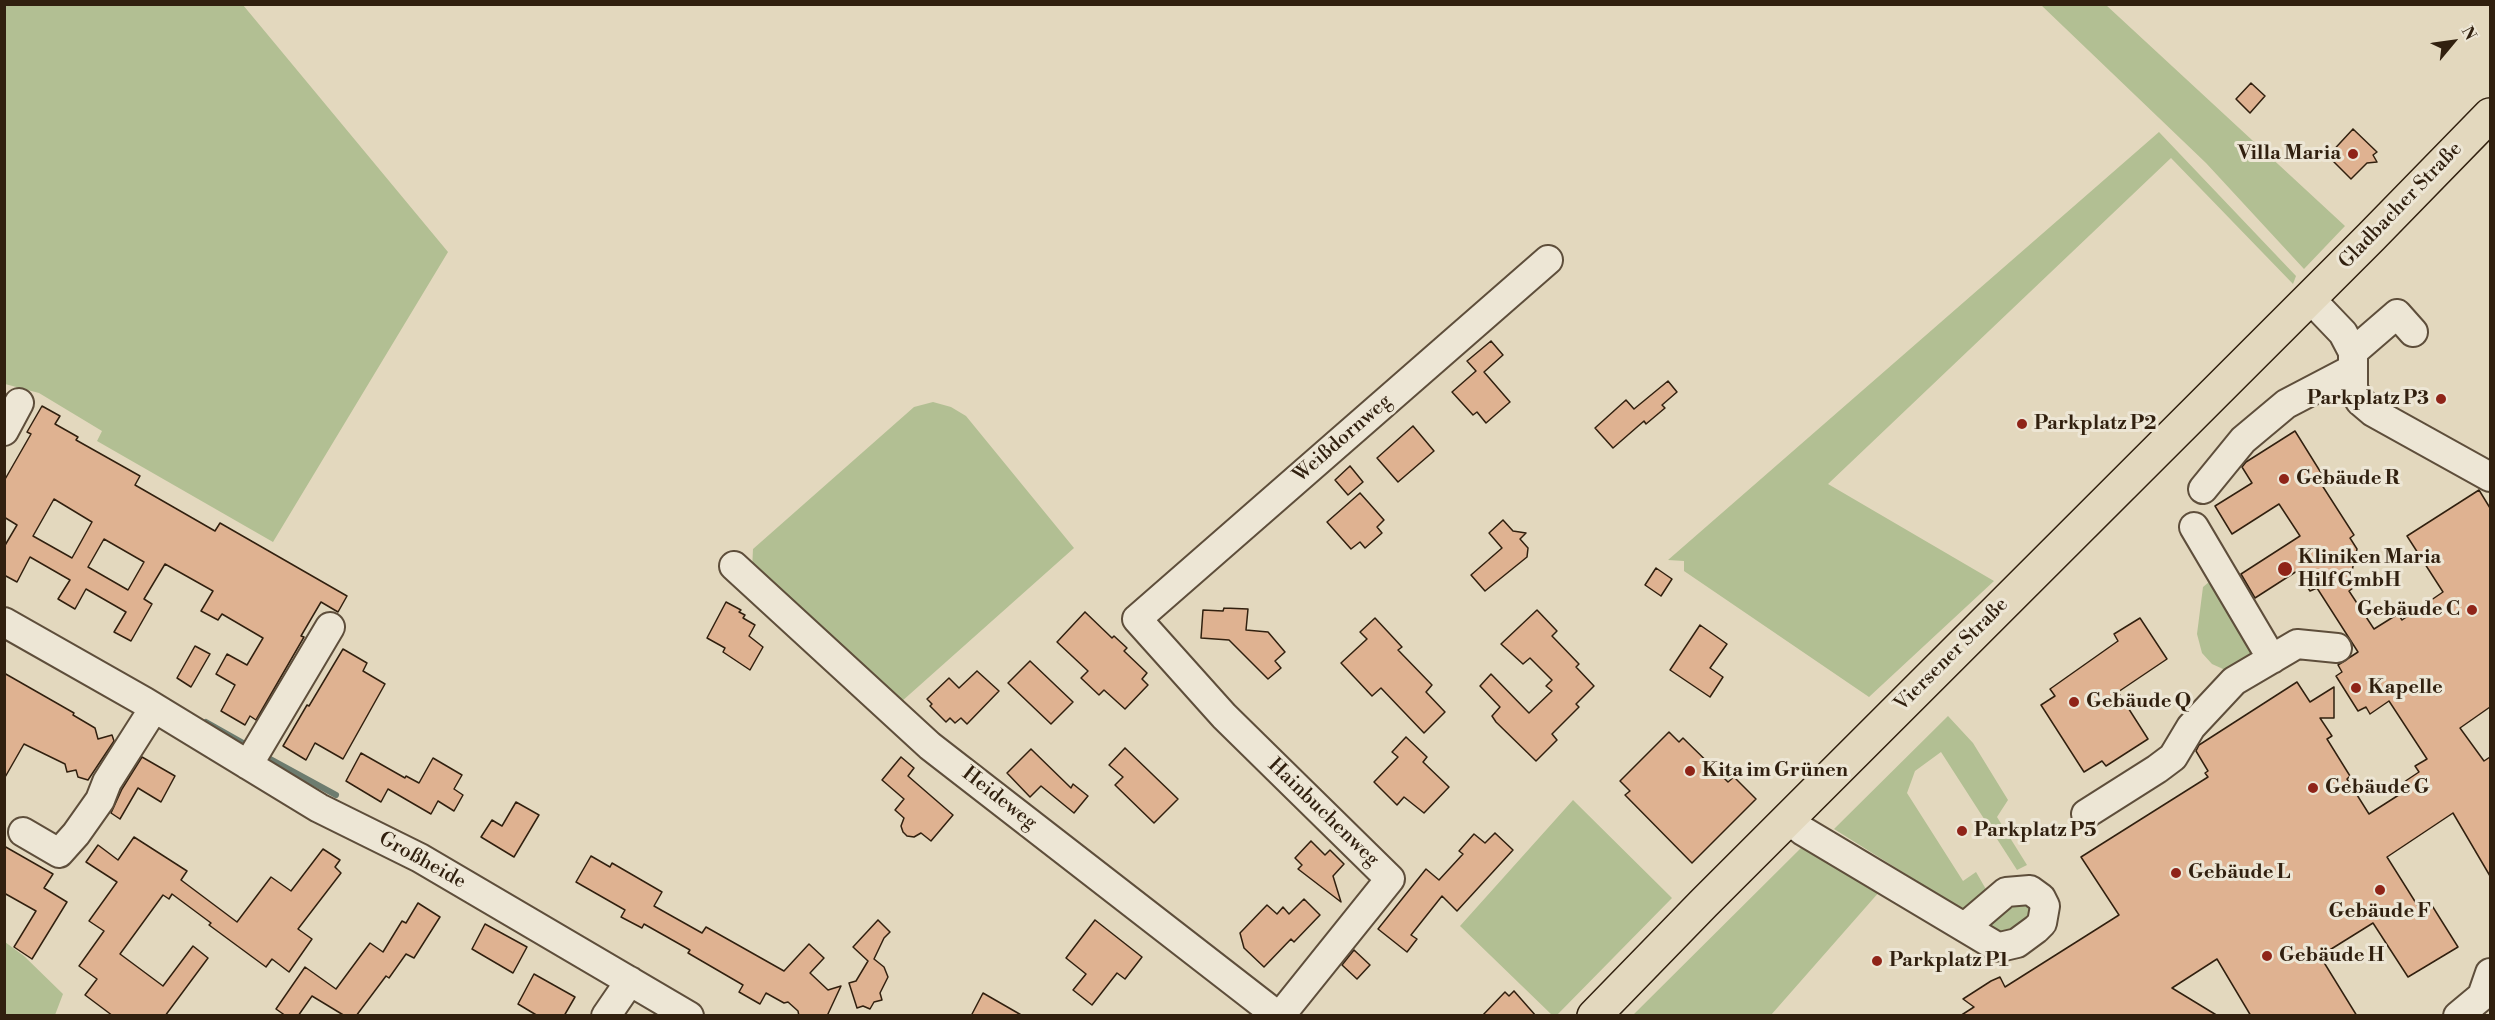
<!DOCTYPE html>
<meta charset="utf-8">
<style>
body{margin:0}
#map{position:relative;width:2495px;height:1020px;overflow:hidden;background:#e3d8be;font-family:"Libre Bodoni",serif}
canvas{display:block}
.frame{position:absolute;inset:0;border:6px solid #31200f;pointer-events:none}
.north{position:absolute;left:2423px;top:12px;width:60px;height:60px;-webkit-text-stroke:4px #ede6d5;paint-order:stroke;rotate:61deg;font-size:16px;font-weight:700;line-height:24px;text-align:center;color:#31200f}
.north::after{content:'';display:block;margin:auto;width:21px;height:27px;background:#31200f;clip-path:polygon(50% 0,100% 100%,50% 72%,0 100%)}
</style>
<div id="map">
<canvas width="2495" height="1020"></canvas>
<div class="frame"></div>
<div class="north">N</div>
</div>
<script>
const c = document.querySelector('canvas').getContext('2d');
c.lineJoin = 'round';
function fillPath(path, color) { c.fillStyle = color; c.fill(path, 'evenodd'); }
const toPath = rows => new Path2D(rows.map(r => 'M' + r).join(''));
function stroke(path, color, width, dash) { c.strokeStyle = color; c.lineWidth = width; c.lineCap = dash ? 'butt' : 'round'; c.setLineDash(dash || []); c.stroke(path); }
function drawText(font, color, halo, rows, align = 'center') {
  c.font = font + ' "Libre Bodoni",serif'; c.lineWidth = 6; c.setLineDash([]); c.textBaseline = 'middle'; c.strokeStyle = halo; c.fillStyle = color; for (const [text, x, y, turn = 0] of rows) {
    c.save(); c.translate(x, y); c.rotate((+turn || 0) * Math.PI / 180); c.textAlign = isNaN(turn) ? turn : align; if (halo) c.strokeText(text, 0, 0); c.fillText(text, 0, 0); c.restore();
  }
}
fillPath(toPath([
 [5,4,243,5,448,252,273,542,97,441,102,431,39,393,5,384],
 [2041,5,2106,5,2345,226,2304,269,2206,163],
 [2159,132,2296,276,2293,284,2171,158,1828,484,1994,581,1869,697,1684,571,1684,561,1668,560],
 [933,402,951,407,966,416,1074,548,901,702,752,570,753,549,914,407],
 [2216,581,2253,651,2246,661,2234,668,2223,669,2212,664,2202,653,2197,634,2203,587,2209,582],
 [1948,716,1973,743,2008,800,1997,817,2027,865,2017,870,1941,752,1915,771,1907,793,1963,881,1976,872,1987,891,1963,910,1834,829],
 [1573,800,1672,898,1557,1015,1552,1015,1460,926],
 [1802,847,1880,891,1771,1015,1632,1016],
 [2021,895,2037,917,2010,937,1982,929],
 [5,942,24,956,63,994,55,1015,5,1015]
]), '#b2bf93');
stroke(toPath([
 [206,722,245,744],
 [270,759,336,795]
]), '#6d7c6f', 6);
const building = toPath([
 [2251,83,2265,96,2250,113,2236,99,2251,83],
 [2353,129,2377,152,2373,155,2377,162,2367,163,2351,179,2328,156,2353,129],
 [1491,341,1503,355,1484,372,1510,402,1486,423,1477,412,1473,415,1452,392,1476,371,1467,361,1491,341],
 [1668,381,1677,392,1662,405,1665,408,1646,424,1644,421,1613,448,1595,428,1626,400,1634,409,1668,381],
 [42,406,60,416,55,424,78,437,76,440,140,476,135,485,215,531,220,523,347,596,338,612,321,602,301,636,304,637,256,720,250,716,245,725,221,711,235,685,216,674,227,654,247,665,263,638,222,614,218,620,201,611,213,591,165,564,144,599,152,604,131,641,114,632,126,612,86,589,75,609,58,599,70,580,30,557,17,582,4,575,4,547,17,525,4,517,4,481,31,434,27,432,42,406],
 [54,499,92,522,72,558,33,536,54,499],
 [104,539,144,562,128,590,88,567,104,539],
 [1413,426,1434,451,1398,482,1377,458,1413,426],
 [2295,431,2323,476,2318,479,2354,535,2350,538,2357,549,2351,575,2357,585,2349,591,2374,629,2398,614,2402,620,2443,592,2407,536,2479,490,2490,508,2490,707,2460,728,2484,761,2490,757,2490,876,2453,813,2387,857,2421,911,2431,904,2458,947,2408,977,2373,923,2320,956,2357,1016,2251,1016,2217,959,2172,988,2218,1016,1960,1016,1974,1007,1963,999,1991,981,2000,977,2005,987,2119,915,2081,857,2208,777,2205,773,2208,771,2196,751,2199,745,2297,682,2310,702,2334,687,2334,718,2320,718,2332,736,2327,739,2350,776,2347,779,2369,814,2405,791,2401,784,2419,772,2415,766,2427,759,2389,701,2370,714,2366,707,2358,711,2336,676,2342,672,2338,665,2358,652,2317,588,2310,591,2297,571,2255,598,2241,574,2300,536,2279,504,2232,534,2215,506,2252,483,2242,467,2246,462,2295,431],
 [1350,466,1363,482,1348,495,1335,480,1350,466],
 [1360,493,1384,520,1377,527,1382,533,1365,548,1360,542,1351,549,1327,522,1360,493],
 [1503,520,1513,531,1526,533,1520,539,1528,548,1527,557,1485,591,1471,575,1502,548,1489,533,1503,520],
 [1656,568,1672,579,1661,596,1645,585,1656,568],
 [726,602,741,610,739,612,745,615,743,618,755,625,749,636,763,647,750,670,723,652,725,648,707,638,726,602],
 [1224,608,1248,609,1246,630,1268,632,1285,652,1275,661,1281,668,1268,679,1229,640,1201,638,1203,610,1223,611,1224,608],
 [1537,610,1557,631,1552,636,1579,664,1576,667,1594,686,1576,704,1579,707,1552,734,1557,740,1536,761,1496,722,1492,716,1500,707,1480,686,1491,674,1529,713,1552,691,1546,686,1552,680,1530,658,1523,664,1501,644,1537,610],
 [1085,612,1112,638,1114,636,1127,648,1124,651,1147,673,1142,679,1148,685,1125,709,1104,690,1099,695,1081,678,1088,671,1057,642,1085,612],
 [1375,618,1402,647,1398,650,1432,685,1426,692,1445,712,1424,733,1381,688,1372,696,1341,663,1367,639,1360,632,1375,618],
 [2140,618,2167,659,2118,692,2148,739,2106,766,2102,761,2084,772,2041,705,2055,696,2050,689,2118,641,2114,634,2140,618],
 [1700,625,1727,644,1710,668,1723,677,1710,697,1670,670,1700,625],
 [195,646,210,654,191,687,177,678,195,646],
 [343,649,367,663,363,671,385,684,343,759,315,743,306,760,283,746,307,705,309,706,343,649],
 [1030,661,1073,702,1051,724,1008,683,1030,661],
 [977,671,999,691,967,724,961,718,955,723,950,718,946,722,930,706,932,704,927,699,949,678,959,688,977,671],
 [4,673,74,713,73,715,95,728,98,739,112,735,114,741,88,780,78,777,76,770,67,772,65,764,24,744,4,779,4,673],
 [1669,732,1679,742,1683,738,1728,782,1734,777,1756,799,1692,863,1625,795,1630,791,1620,781,1669,732],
 [1406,737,1427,757,1423,762,1449,787,1424,813,1404,797,1397,805,1374,782,1398,757,1392,752,1406,737],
 [1125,748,1178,799,1154,823,1115,785,1123,777,1109,765,1125,748],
 [1031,749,1071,788,1073,784,1088,796,1074,813,1041,786,1030,797,1007,773,1031,749],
 [361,753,405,778,406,776,419,783,433,758,462,775,454,789,463,795,454,811,438,801,431,814,388,789,381,802,346,781,361,753],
 [142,757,175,776,161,802,138,788,120,819,111,813,122,789,142,757],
 [901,757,914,768,908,776,953,815,931,841,921,833,914,837,907,836,903,832,901,826,904,818,895,810,904,799,882,780,901,757],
 [516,802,539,815,514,857,481,837,492,820,502,826,516,802],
 [1495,833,1513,850,1457,911,1442,896,1411,935,1417,939,1407,952,1378,929,1426,869,1439,880,1463,854,1459,851,1474,834,1485,843,1495,833],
 [134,837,187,871,181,880,237,922,271,877,291,891,323,849,340,860,335,867,341,873,298,929,312,939,289,972,272,959,266,967,209,925,211,923,172,894,169,899,163,895,120,954,163,986,193,946,208,958,165,1016,113,1016,85,995,97,979,79,966,104,931,89,921,117,882,86,862,98,845,118,860,134,837],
 [1311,841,1325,855,1330,850,1344,864,1333,876,1341,902,1298,869,1302,865,1295,858,1311,841],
 [4,846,53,874,44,888,67,902,32,959,14,947,36,911,4,893,4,846],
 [591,856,610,867,612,863,662,892,654,906,702,933,706,927,784,971,809,944,824,958,810,973,828,990,841,986,827,1016,799,1016,798,1011,788,1002,784,1003,766,993,760,1004,739,992,743,985,688,953,690,950,644,924,642,928,621,917,625,910,576,882,591,856],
 [1304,899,1320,915,1294,942,1291,939,1264,967,1244,948,1240,933,1267,905,1277,914,1283,907,1289,914,1304,899],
 [418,903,440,917,414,958,406,954,389,978,386,976,356,1016,345,1016,312,996,298,1016,286,1016,276,1009,305,967,336,989,370,943,383,952,402,921,406,923,418,903],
 [878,920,890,932,884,938,874,959,884,967,888,977,880,993,882,1000,874,1002,870,1009,863,1006,857,1008,849,983,856,981,868,961,853,947,878,920],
 [1095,920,1142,957,1125,979,1117,973,1092,1005,1073,990,1086,974,1066,958,1095,920],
 [485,924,527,947,513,973,472,949,485,924],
 [1354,950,1370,965,1357,979,1342,965,1354,950],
 [534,974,575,997,564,1016,538,1016,518,1004,534,974],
 [1514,991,1536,1016,1482,1016,1505,992,1509,996,1514,991],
 [983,993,1023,1016,971,1016,983,993]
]);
fillPath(building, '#dfb291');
stroke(building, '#31200f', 1.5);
const minor = toPath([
 [2312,297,2320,309,2343,333,2353,352,2353,389,2360,401,2373,412,2490,477],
 [2353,352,2397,314,2413,332],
 [4,431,19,403],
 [2203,489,2243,440,2286,404,2351,370],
 [2194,527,2272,659],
 [734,566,930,746,1278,1016],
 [4,622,145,702,319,808,420,858,689,1016],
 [248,765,330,627],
 [2086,814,2157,769,2173,757,2191,727,2234,681,2297,644,2337,648],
 [1788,819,1803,831,1994,945,2000,947,2017,943,2036,929,2042,923,2045,906,2041,898,2030,890,2006,892,1965,927],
 [23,832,59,853,76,834,100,800,107,782,154,708],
 [606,1016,630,981],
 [1280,1016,1390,879,1224,716,1137,619,1548,260],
 [2458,1016,2482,996,2490,973]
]);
const major = toPath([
 [1594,1016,1704,903,2371,237,2490,115]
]);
stroke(minor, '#5e4e3b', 32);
stroke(major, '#31200f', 36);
stroke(minor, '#ede6d5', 28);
stroke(major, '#e3d8be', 33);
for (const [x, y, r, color] of [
 [2353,154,6,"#8f2418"],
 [2441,399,6,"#8f2418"],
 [2022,424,6,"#8f2418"],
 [2284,479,6,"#8f2418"],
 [2285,569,8,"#8f2418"],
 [2472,610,6,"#8f2418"],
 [2356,688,6,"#8f2418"],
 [2074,702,6,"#8f2418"],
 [1690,771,6,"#8f2418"],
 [2313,788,6,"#8f2418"],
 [1962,831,6,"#8f2418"],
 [2176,873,6,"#8f2418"],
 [2380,890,6,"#8f2418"],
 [2267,956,6,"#8f2418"],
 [1877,961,6,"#8f2418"]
]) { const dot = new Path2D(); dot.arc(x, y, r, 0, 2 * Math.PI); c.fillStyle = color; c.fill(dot); stroke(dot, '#ede6d5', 2); }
drawText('bold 20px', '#31200f', '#ede6d5', [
 ["Villa Maria",2341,154,"right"],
 ["Parkplatz P3",2429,399,"right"],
 ["Parkplatz P2",2034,424],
 ["Gebäude R",2296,479],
 ["Kliniken Maria",2298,558],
 ["Hilf GmbH",2298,581],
 ["Gebäude C",2460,610,"right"],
 ["Kapelle",2368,688],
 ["Gebäude Q",2086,702],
 ["Kita im Grünen",1702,771],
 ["Gebäude G",2325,788],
 ["Parkplatz P5",1974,831],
 ["Gebäude L",2188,873],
 ["Gebäude F",2380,912,"center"],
 ["Gebäude H",2279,956],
 ["Parkplatz P1",1889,961]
], 'left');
drawText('20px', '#31200f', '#ede6d5', [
 ["Gladbacher Straße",2401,206,-46],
 ["Weißdornweg",1343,439,-41],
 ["Viersener Straße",1952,655,-45],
 ["Heideweg",999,799,38],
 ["Hainbuchenweg",1323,813,44],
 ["Großheide",422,861,29]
]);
</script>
